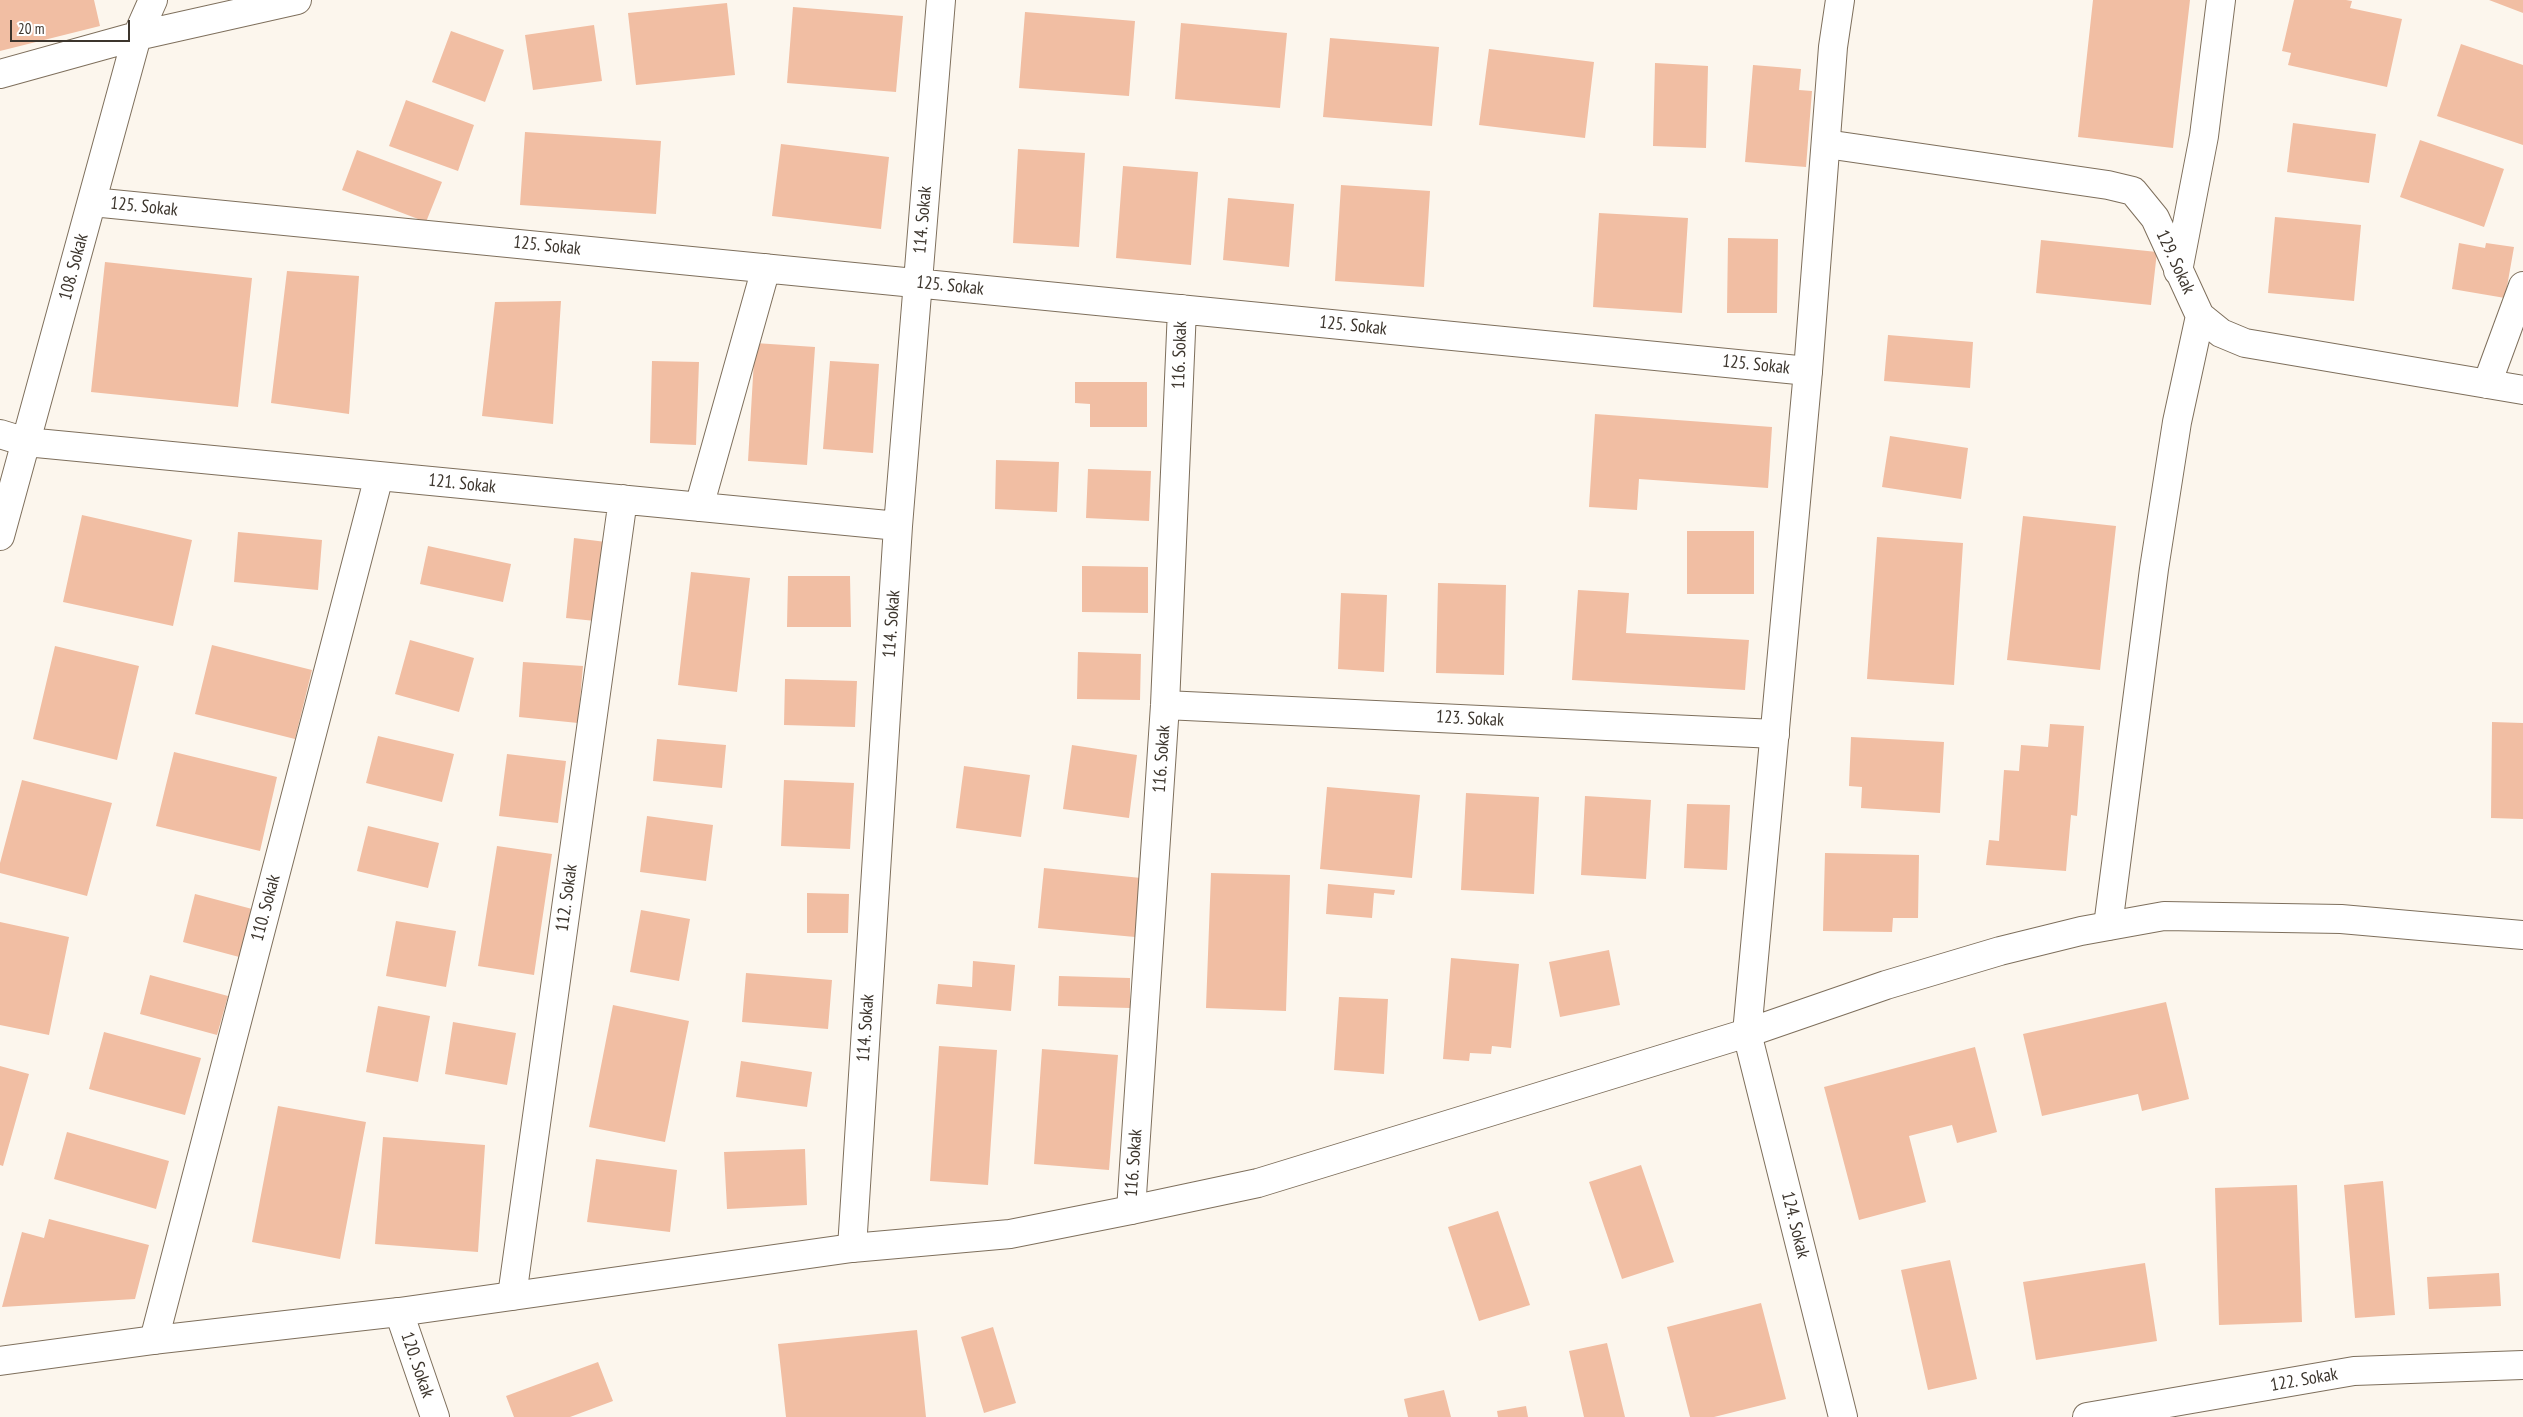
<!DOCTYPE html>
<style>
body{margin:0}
#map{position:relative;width:2523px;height:1417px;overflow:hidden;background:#fcf6ed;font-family:"PT Sans Narrow",sans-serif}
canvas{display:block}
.scale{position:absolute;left:10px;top:20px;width:120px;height:22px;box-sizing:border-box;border:2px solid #3c352d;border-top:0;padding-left:6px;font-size:15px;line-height:18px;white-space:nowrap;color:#3c352d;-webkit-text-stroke:4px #fff;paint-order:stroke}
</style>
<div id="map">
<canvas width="2523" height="1417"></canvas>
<div class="scale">20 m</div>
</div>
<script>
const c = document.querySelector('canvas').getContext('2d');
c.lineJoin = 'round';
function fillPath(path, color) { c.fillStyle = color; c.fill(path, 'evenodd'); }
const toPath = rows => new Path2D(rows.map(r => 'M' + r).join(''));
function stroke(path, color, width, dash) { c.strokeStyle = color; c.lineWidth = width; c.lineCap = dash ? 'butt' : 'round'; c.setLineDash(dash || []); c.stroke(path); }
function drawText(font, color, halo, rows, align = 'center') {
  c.font = font + ' "PT Sans Narrow",sans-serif'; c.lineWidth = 4; c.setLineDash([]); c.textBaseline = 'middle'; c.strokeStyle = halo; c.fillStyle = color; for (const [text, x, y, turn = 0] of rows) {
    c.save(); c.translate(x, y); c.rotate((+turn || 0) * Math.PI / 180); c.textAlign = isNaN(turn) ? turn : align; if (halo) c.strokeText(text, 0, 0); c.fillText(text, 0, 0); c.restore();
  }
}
fillPath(toPath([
 [0,0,94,0,100,26,0,51],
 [2093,0,2190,0,2173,148,2078,137],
 [2294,0,2346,0,2352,1,2350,8,2402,19,2387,87,2288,65,2291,53,2282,51],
 [2489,0,2523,0,2523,13],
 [727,3,735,75,636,85,628,13],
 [793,7,903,16,896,92,787,83],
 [1025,12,1135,21,1129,96,1019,88],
 [1181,23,1287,33,1280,108,1175,99],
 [594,25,602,81,533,90,525,35],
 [451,31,504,50,485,102,432,82],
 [1330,38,1439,47,1432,126,1323,117],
 [2461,44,2523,65,2523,145,2437,116],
 [1489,49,1594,62,1585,138,1479,125],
 [1655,63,1708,66,1706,148,1653,146],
 [1753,65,1801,69,1799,90,1812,91,1806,167,1745,162],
 [406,100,474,125,458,171,389,146],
 [2293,123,2376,134,2369,183,2287,172],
 [525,132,661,141,656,214,520,205],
 [2420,140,2504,169,2484,227,2400,197],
 [781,144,889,157,881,229,772,216],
 [1018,149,1085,153,1079,247,1013,243],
 [357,150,442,182,426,222,342,190],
 [1123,166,1198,172,1191,265,1116,258],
 [1341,185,1430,191,1424,287,1335,281],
 [1228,198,1294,204,1289,267,1223,260],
 [1599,213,1688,218,1682,313,1593,307],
 [2275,217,2361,225,2354,301,2268,293],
 [1728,238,1778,239,1777,313,1727,313],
 [2041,240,2157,252,2151,305,2036,293],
 [2459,243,2485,248,2486,243,2514,247,2505,298,2452,289],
 [105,262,252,278,238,407,91,392],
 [287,271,359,276,349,414,271,403],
 [561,301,553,424,482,416,495,302],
 [1888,335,1973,342,1970,388,1884,381],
 [755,343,815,347,807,465,748,461],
 [652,361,699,362,696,445,650,443],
 [830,361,879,364,873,453,823,449],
 [1075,382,1147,382,1147,427,1090,427,1090,404,1075,403],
 [1595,414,1772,427,1768,488,1639,479,1637,510,1589,507],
 [1890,436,1968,448,1961,499,1882,487],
 [996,460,1059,462,1057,512,995,509],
 [1088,469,1151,471,1149,521,1086,518],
 [82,515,192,540,173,626,63,602],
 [2023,516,2116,526,2100,670,2007,660],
 [1687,531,1754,531,1754,594,1687,594],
 [238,532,322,540,318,590,234,582],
 [1877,537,1963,543,1954,685,1867,679],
 [574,538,614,543,605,622,566,618],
 [428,546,511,564,503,602,420,584],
 [1082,566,1148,567,1148,613,1082,612],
 [691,572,750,578,737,692,678,685],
 [788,576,850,576,851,627,787,627],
 [1438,583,1506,585,1504,675,1436,673],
 [1578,590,1629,593,1626,633,1749,640,1745,690,1572,680],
 [1341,593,1387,595,1384,672,1338,669],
 [410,640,474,658,459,712,395,694],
 [212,645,312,670,295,739,195,714],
 [55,646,139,666,117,760,33,739],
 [1078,652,1141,654,1140,700,1077,699],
 [523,662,583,666,578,723,519,717],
 [785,679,857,681,855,727,784,725],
 [2492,722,2523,723,2523,819,2491,818],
 [2050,724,2084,726,2077,816,2071,815,2066,871,1986,865,1989,840,1999,841,2004,770,2019,771,2021,745,2048,747],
 [378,736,454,754,442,802,366,783],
 [1851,737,1944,742,1940,813,1861,808,1862,787,1849,786],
 [657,739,726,745,722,788,653,781],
 [1072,745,1137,755,1129,818,1063,809],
 [174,752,277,777,260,851,156,826],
 [507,754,566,761,558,823,499,816],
 [964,766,1030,775,1021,837,956,828],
 [22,780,112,803,87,896,0,873,0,863],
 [784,780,854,783,850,849,781,846],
 [1327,787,1420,795,1412,878,1320,869],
 [1466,793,1539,797,1534,894,1461,890],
 [1585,796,1651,800,1646,879,1581,875],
 [1687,804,1730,805,1727,870,1684,868],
 [647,816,713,825,706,881,640,872],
 [368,826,439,843,428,888,357,871],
 [497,846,552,854,534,975,478,966],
 [1825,853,1919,855,1918,918,1893,918,1892,932,1823,931],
 [1044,868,1141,878,1135,937,1038,928],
 [1211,873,1290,875,1286,1011,1206,1008],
 [1328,884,1395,890,1394,895,1374,893,1372,918,1326,914],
 [807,893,849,894,848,933,807,933],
 [195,894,256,910,243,958,183,942],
 [641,910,690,919,679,981,630,972],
 [396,921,456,931,446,987,386,976],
 [0,922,69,937,49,1035,0,1025],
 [1609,950,1620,1005,1560,1017,1549,962],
 [1451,958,1519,964,1511,1048,1492,1046,1491,1054,1470,1053,1469,1061,1443,1059],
 [973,961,1015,965,1011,1011,936,1004,938,984,972,987],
 [746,973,832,980,828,1029,742,1022],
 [150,975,228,996,217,1035,140,1014],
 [1059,976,1130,978,1130,1008,1058,1006],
 [1339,997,1388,999,1384,1074,1334,1070],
 [2166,1002,2189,1099,2142,1111,2138,1094,2042,1116,2023,1034],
 [613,1005,689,1021,665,1142,589,1127],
 [378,1006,430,1016,418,1082,366,1072],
 [453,1022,516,1033,507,1085,445,1074],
 [104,1032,201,1058,185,1115,89,1089],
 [939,1046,997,1050,988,1185,930,1181],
 [1975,1047,1997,1132,1957,1143,1952,1125,1909,1136,1926,1202,1859,1220,1824,1087],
 [1042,1049,1118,1055,1109,1170,1034,1164],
 [741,1061,812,1072,807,1107,736,1097],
 [0,1066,29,1074,3,1166,0,1165],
 [278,1106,366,1122,340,1259,252,1242],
 [67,1132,169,1161,156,1209,54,1179],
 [383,1137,485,1145,478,1252,375,1244],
 [805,1149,807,1205,727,1209,724,1152],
 [596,1159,677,1170,670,1232,587,1222],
 [1641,1165,1674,1262,1622,1279,1589,1182],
 [2383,1181,2395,1315,2355,1318,2344,1185],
 [2297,1185,2302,1322,2219,1325,2215,1188],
 [1498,1211,1530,1305,1479,1321,1448,1227],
 [49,1219,149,1245,135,1299,2,1307,22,1232,44,1238],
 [1950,1260,1977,1379,1928,1390,1901,1270],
 [2145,1263,2157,1341,2036,1360,2023,1282],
 [2499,1273,2501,1306,2429,1309,2427,1277],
 [1761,1303,1786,1399,1714,1417,1690,1417,1667,1327],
 [993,1327,1016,1403,984,1413,961,1337],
 [917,1330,926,1417,786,1417,778,1344],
 [1607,1343,1625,1417,1584,1417,1569,1351],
 [598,1362,613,1401,570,1417,514,1417,506,1396],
 [1444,1390,1451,1417,1408,1417,1404,1399],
 [1526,1406,1528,1417,1498,1417,1497,1411]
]), '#f1bea3');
const street = toPath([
 [0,74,137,36,297,0],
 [1826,144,2108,185,2133,191,2155,218,2200,316,2221,333,2245,343,2523,390],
 [92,202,1808,371],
 [2178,271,2204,136,2221,0],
 [2487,384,2523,286],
 [0,434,26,442,898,526],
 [699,507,766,268],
 [0,536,137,36,153,0],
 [1165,705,1775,734],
 [2108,926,2154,569,2177,422,2200,316],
 [1747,1033,1843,1417],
 [1131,1210,1165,705,1182,309],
 [852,1248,898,526,941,0],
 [512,1296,623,499],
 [399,1312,435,1417],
 [154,1340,379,476],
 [2087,1417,2354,1371,2523,1365]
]);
const secondary = toPath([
 [1747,1033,1808,371,1833,47,1840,0],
 [0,1361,154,1340,399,1312,852,1248,1010,1234,1131,1210,1258,1183,1747,1033,1886,985,2000,951,2081,931,2164,916,2341,919,2523,935]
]);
stroke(street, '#7e6f5c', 30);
stroke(secondary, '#7e6f5c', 30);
stroke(street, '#fff', 28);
stroke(secondary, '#fff', 28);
drawText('18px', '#3c352d', '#fff', [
 ["125. Sokak",144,207,6],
 ["114. Sokak",923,220,-85],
 ["125. Sokak",547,246,6],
 ["129. Sokak",2175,262,65],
 ["108. Sokak",74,267,-75],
 ["125. Sokak",950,286,6],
 ["125. Sokak",1353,326,6],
 ["116. Sokak",1180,355,-88],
 ["125. Sokak",1756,365,6],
 ["121. Sokak",462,484,6],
 ["114. Sokak",892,624,-86],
 ["123. Sokak",1470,719,3],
 ["116. Sokak",1162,759,-86],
 ["112. Sokak",567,898,-82],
 ["110. Sokak",266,908,-75],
 ["114. Sokak",866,1028,-86],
 ["116. Sokak",1134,1163,-86],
 ["124. Sokak",1795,1225,76],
 ["120. Sokak",417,1365,71],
 ["122. Sokak",2304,1380,-10]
]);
</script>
